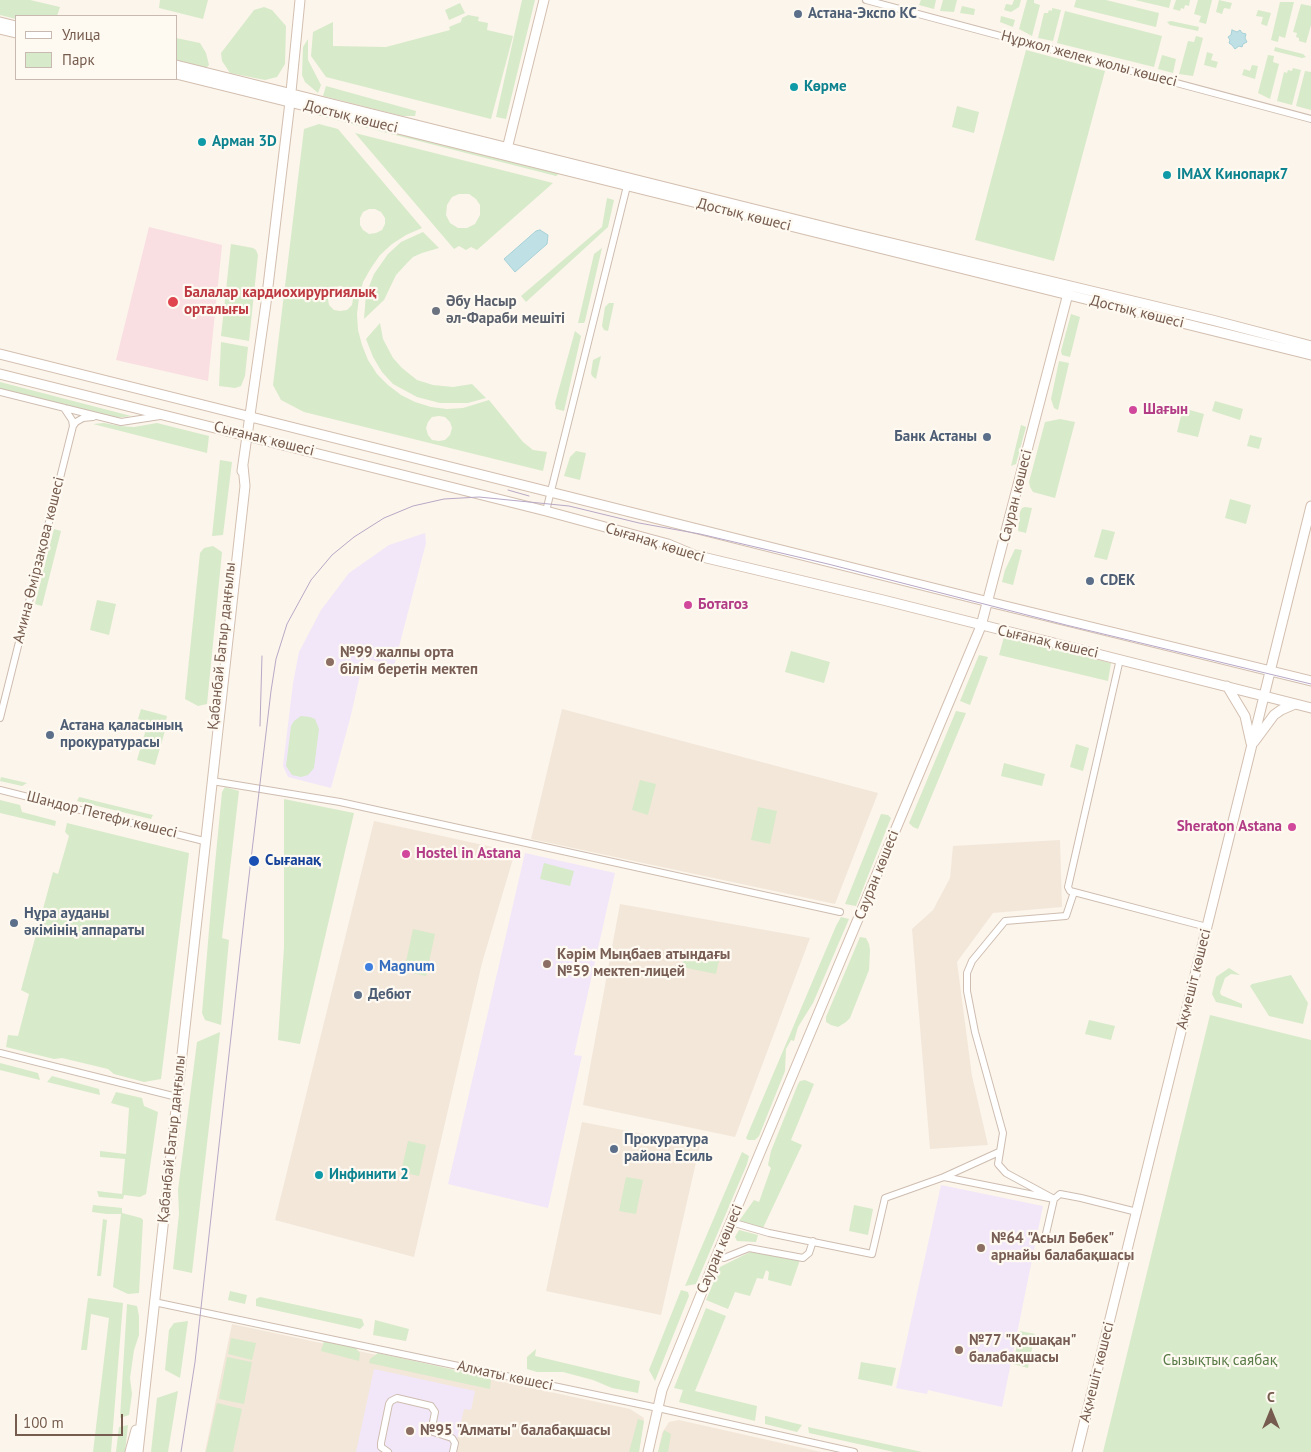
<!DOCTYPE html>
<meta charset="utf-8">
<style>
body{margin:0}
#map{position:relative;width:1311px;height:1452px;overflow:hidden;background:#fcf5eb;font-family:"PT Sans",sans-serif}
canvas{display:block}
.legend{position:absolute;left:15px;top:15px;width:162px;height:65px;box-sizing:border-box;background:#fef9f1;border:1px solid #c8bab0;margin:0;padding:6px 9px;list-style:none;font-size:15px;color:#765c4e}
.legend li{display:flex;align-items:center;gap:10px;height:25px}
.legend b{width:25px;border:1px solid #c8bab0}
.north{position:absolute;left:1246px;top:1387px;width:50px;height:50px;-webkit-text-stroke:4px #fef9f1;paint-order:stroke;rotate:0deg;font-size:14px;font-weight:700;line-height:20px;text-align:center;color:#765c4e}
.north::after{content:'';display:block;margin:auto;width:18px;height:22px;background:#765c4e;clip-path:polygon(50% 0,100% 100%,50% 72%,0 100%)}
.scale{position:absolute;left:15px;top:1414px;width:108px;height:22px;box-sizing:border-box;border:2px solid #765c4e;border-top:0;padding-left:6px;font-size:15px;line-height:18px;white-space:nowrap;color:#765c4e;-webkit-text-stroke:4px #fef9f1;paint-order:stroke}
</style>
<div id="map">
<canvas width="1311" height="1452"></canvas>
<ul class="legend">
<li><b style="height:6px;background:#fff"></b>Улица</li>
<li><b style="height:14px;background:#d7eac9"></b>Парк</li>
</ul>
<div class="north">С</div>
<div class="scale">100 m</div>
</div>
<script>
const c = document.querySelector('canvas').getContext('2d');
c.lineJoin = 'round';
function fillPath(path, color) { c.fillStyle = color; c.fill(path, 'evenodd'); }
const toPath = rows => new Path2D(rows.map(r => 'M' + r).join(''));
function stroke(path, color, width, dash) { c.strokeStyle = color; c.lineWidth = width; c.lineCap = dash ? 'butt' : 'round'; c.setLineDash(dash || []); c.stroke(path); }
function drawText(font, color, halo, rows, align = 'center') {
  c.font = font + ' "PT Sans",sans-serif'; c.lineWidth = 4.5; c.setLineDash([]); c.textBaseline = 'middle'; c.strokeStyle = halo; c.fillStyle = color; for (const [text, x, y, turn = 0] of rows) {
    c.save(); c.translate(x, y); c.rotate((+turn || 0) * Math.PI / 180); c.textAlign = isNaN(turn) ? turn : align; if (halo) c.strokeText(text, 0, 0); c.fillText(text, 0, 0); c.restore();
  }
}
fillPath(toPath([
 [562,709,878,793,835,904,531,839],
 [374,821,515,852,482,963,414,1257,275,1220],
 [1060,840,1062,907,993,913,957,962,972,1076,988,1145,930,1149,912,929,933,910,950,878,953,846],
 [620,904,810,938,735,1137,583,1105],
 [582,1122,700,1145,661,1315,546,1291],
 [232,1324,630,1409,644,1418,639,1452,205,1452],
 [679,1420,821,1452,658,1452,662,1433,669,1422]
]), '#f3e7d9');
fillPath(toPath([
 [425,533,426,543,394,666,364,658,350,719,331,788,288,777,283,766,293,683,299,652,321,610,349,573,389,545],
 [525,853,615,873,574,1055,582,1056,548,1208,448,1184],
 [941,1185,1043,1206,1002,1407,928,1390,927,1394,896,1388],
 [374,1369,475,1391,471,1410,464,1409,454,1452,356,1452]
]), '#f2e7f9');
fillPath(toPath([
 [149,227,222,245,208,381,116,360]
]), '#f9dee2');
fillPath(toPath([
 [0,0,30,0,60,7,57,16,16,16,16,19,0,15],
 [160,0,208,0,203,19,159,8],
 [522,0,535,0,506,119,496,117],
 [921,0,936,0,934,9,919,5],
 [943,0,957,0,954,12,940,11],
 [1014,0,1021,0,1019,7,1011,12,1004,10,1006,4,1012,5],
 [1027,0,1034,0,1034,3,1040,5,1032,36,1019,29],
 [1076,0,1106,0,1159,13,1156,27,1074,7],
 [1135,0,1171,0,1169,8],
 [1176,0,1190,0,1189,6,1185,5,1184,9,1181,8,1180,11,1173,9],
 [1198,0,1212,0,1206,24,1199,22,1201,16,1194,14],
 [1219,0,1232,3,1230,9,1224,8,1222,14,1216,12],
 [1280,2,1294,2,1285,38,1279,36,1278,42,1271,40],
 [460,3,465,13,449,20,445,10],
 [1301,4,1311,6,1311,25,1306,43,1299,41,1299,38,1296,37,1297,33,1293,32],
 [962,6,975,9,974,15,960,13],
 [264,7,272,10,286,26,285,64,277,77,265,80,230,73,222,61,221,53,254,10],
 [1052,8,1061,10,1053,41,1038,38,1044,13,1048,13,1049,10,1052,11],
 [1258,10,1271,13,1267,26,1261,24,1263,17,1256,16],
 [1065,11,1162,36,1154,67,1057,43],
 [468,15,479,17,478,21,488,23,487,30,513,36,491,119,326,77,311,56,313,32,333,22,333,46,386,47,450,30,449,27,461,22,462,18],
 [1001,16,1015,20,1013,27,1000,22],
 [1171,21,1199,27,1198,31,1170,25,1167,22],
 [1196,36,1203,38,1193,76,1179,74,1188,41,1194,42],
 [176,38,200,43,206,53,209,65,205,69,176,61],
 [308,39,308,60,321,85,318,93,305,82,302,75,303,47],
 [1275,47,1303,54,1306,57,1302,58,1274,51],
 [1026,50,1105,71,1054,261,975,240],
 [1207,52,1213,54,1211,60,1218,62,1216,68,1204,65],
 [1162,55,1176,59,1173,73,1158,69],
 [1268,55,1274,56,1273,62,1279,64,1270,99,1258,93],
 [1252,65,1258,66,1255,79,1242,75,1244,69,1250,71],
 [1293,68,1301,70,1292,105,1277,101,1284,72,1287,73,1288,70,1292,71],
 [1305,71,1311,72,1311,110,1296,106],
 [326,86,416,111,415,116,402,116,323,96],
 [957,106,979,112,974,133,952,127],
 [317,113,560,173,556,176,317,115],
 [319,124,338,129,422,228,406,235,392,244,380,255,371,268,363,282,359,298,357,314,358,330,362,345,368,360,377,374,388,385,401,395,415,402,431,407,447,409,463,408,489,400,523,442,533,450,547,452,543,471,304,412,281,400,273,385,304,129],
 [369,209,375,209,381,212,385,218,385,224,382,230,376,233,369,234,363,230,360,225,360,218,363,212],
 [340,286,347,288,352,292,353,299,352,305,347,310,340,311,334,310,329,305,328,299,329,292,334,288],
 [439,416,445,417,450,422,452,428,450,435,445,440,439,441,432,440,428,435,426,428,428,422,432,417],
 [355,133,553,183,477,250,471,247,466,250,459,246,454,249],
 [459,194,469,194,476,199,480,205,480,215,475,224,467,228,458,228,450,223,446,215,447,205,452,197],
 [607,198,614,200,608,227,526,302,521,296,602,227],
 [423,232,439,248,422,253,413,257,407,263,396,275,384,300,364,319,366,294,374,274,388,254,401,242],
 [231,244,253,248,256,250,258,255,249,341,221,336],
 [602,248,585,321,584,323,578,323,594,254],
 [609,303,614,303,608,331,604,330,602,326,605,307],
 [1071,314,1080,317,1070,357,1062,355,1061,351],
 [380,323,383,339,393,358,402,368,417,380,433,385,453,387,472,384,486,398,468,403,440,403,417,397,393,384,382,372,373,357,366,339],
 [575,331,581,336,564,411,556,409,555,403],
 [221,342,248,347,245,376,241,386,235,388,219,386],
 [601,356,596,379,592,376,591,373,593,360],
 [1059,361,1069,363,1058,410,1054,408,1051,399],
 [0,382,131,416,116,418,0,389],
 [1215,401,1243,409,1240,420,1212,411],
 [1183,408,1204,414,1198,437,1177,432],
 [1060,419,1075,422,1055,498,1033,492,1030,487,1029,482,1045,422],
 [104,423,120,426,134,427,157,423,209,436,207,453,93,424],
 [1021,425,1026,427,1016,464,1011,466],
 [1250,435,1262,438,1259,449,1247,446],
 [576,451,586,453,580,480,564,476,570,457],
 [220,460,232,462,223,535,212,536],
 [1230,499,1251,505,1246,524,1225,518],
 [1025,507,1032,508,1026,533,1018,531,1020,512,1022,508],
 [54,529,61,531,42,606,35,604],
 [1102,529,1115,532,1107,560,1094,557],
 [213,546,222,552,207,704,198,706,185,699,200,553,204,548],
 [1015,549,1022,550,1013,585,1002,582,1005,570],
 [97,600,116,604,109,635,90,630],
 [1004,637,1111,663,1108,681,999,655],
 [791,651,830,662,824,683,785,672],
 [979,655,988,657,970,705,960,701],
 [141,709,167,716,165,726,138,719],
 [956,711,966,713,918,829,913,827,909,823],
 [301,716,310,717,315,719,319,729,314,768,308,775,301,777,292,775,286,766,291,726,294,721],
 [147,726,165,731,155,765,137,760],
 [1076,744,1089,748,1083,771,1070,767],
 [1004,763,1045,774,1042,786,1001,776],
 [1,777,27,783,22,786,0,781],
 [640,780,656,784,648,815,632,810],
 [225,787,239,791,222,938,229,940,221,1025,205,1020,202,1013,212,895,222,792],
 [79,797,153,815,151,819,77,801],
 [284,799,354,813,300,1044,278,1040,284,947],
 [0,800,20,805,22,812,56,821,55,826,0,813],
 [758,807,777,811,770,844,751,840],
 [881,814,888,815,891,818,889,823,856,906,845,904],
 [67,823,189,853,161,1079,144,1082,114,1074,108,1069,62,1058,54,1059,6,1047,8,1035,18,1036,29,994,21,990,53,872,58,874,69,836,65,832],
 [544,863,574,871,570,886,540,879],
 [841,917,849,919,813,1003,798,1027,794,1041,791,1040,786,1049,785,1071,759,1136,755,1140,748,1140,746,1138,836,926],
 [413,929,435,934,426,976,404,971],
 [860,937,866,938,869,944,870,950,869,970,850,1018,846,1022,838,1027,831,1025,826,1022,826,1017],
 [685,949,720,956,716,974,682,967],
 [1229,968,1240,975,1231,974,1225,978,1220,992,1221,995,1242,1004,1242,1008,1216,1002,1212,994,1216,977],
 [1291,975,1308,1003,1303,1024,1269,1016,1250,986,1252,984],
 [1210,1015,1311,1040,1311,1452,1103,1452],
 [1089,1020,1115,1026,1111,1040,1085,1034],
 [220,1032,192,1273,173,1269,179,1214,178,1190,197,1042],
 [0,1063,38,1073,40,1080,0,1070],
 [52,1076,99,1089,100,1095,47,1082],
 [805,1080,814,1084,791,1140,802,1145,763,1228,739,1221,754,1200,759,1202,771,1168,768,1165,771,1151,798,1084,800,1081],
 [116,1092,142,1098,144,1106,158,1112,146,1194,140,1197,124,1195,123,1199,99,1197,97,1191,122,1194,125,1159,100,1157,100,1151,126,1154,129,1108,111,1103],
 [408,1141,426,1145,419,1176,401,1172],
 [742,1152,749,1156,747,1164,696,1284,685,1286],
 [626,1177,643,1180,636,1214,619,1211],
 [93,1205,122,1208,122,1213,141,1218,143,1220,139,1293,128,1294,113,1287,121,1214,107,1214,92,1212],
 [854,1205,873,1209,868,1235,849,1231],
 [103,1219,107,1220,101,1276,97,1276],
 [739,1230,758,1235,756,1242,737,1241,735,1237],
 [750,1252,800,1260,791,1286,768,1280,769,1272,766,1270,763,1279,757,1278,750,1296,735,1292,728,1309,706,1300,720,1267],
 [681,1290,688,1292,689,1296,655,1381,649,1370],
 [230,1291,247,1295,245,1304,228,1300],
 [260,1297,362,1319,364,1325,360,1329,256,1306,256,1299],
 [88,1298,123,1303,111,1452,93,1452,109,1318,91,1314,87,1350,81,1350],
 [127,1304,137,1306,139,1316,139,1335,134,1350,130,1378,132,1394,129,1415,120,1418],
 [706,1308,726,1316,695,1391,757,1406,755,1421,679,1402,683,1390,674,1388],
 [375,1320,409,1329,406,1341,373,1335],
 [188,1321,180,1378,165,1370,169,1330,174,1323],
 [1020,1331,1035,1334,1028,1368,1013,1364],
 [231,1338,256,1343,252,1360,228,1354],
 [324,1341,355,1347,360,1353,359,1361,321,1351],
 [536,1349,535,1356,640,1381,638,1393,612,1388,593,1380,563,1372,537,1372,527,1369,527,1357],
 [378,1353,491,1378,490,1389,369,1363,370,1359],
 [227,1357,252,1362,244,1404,219,1399],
 [861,1362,896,1368,892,1386,858,1379],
 [178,1391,168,1452,151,1452,157,1398],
 [217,1403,242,1409,233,1452,206,1452],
 [765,1416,766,1416,802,1425,797,1432,765,1424],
 [638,1419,644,1421,639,1452,629,1452],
 [128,1425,125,1452,116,1452,119,1427],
 [808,1427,922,1452,894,1452,809,1433],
 [664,1430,671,1434,668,1452,658,1452]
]), '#d7eac9');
const water = toPath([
 [1232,30,1237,32,1240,30,1242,33,1246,34,1245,38,1247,42,1243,44,1242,47,1239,46,1235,49,1232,45,1229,43,1230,40,1228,37,1231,35,1232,30],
 [540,230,548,235,547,244,515,272,504,259,536,231,540,230]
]);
fillPath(water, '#bfe1e5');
stroke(water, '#a6d0d7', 1);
const street = toPath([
 [866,0,1311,119],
 [0,392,121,422,160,416],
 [73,426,76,422,83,418,93,417],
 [546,511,627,186],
 [1120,659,1068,887,1070,891,1074,892,1207,927],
 [0,718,73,426,72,420,64,408],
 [212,781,340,802,840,912],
 [0,790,204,841],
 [1074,892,1066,916,1005,921,972,961,967,973,967,991,975,1032,1003,1133,998,1164,1006,1173,1054,1199,1060,1194,1081,1198,1137,1212],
 [0,1053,177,1097],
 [944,1177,1054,1199,1045,1238],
 [731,1222,769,1233,872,1254,885,1198,944,1177,999,1152],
 [717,1255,724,1258,749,1248,803,1258,809,1253,813,1241],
 [154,1302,658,1408,854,1452],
 [388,1452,381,1447,381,1443,389,1404,391,1401,397,1398,431,1406,435,1412,432,1427,433,1432,452,1438,455,1443,453,1452]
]);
const secondary = toPath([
 [0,22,16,26],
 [0,29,16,33],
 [176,65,854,234,1212,320,1311,346],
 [176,74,1311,355],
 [506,153,544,0],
 [0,354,989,602,1311,681],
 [0,374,546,511,668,544,694,555,883,600,1311,708],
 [242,471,266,303,290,102,300,0],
 [1227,686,1245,716,1251,743],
 [1254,742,1274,715,1281,710,1295,704],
 [130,1452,136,1430],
 [138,1452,245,486,243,466],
 [648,1452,662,1390,717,1255,981,626,1070,286],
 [1077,1452,1311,506]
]);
stroke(street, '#cebdb0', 8);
stroke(secondary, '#d3bfb0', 11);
stroke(street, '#fff', 6);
stroke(secondary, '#fff', 9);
stroke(toPath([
 [508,490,529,496],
 [260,726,262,656],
 [181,1452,195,1362,245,910,271,691,276,659,287,624,311,580,332,555,354,537,384,518,413,506,444,499,479,497,569,506,639,523,700,534,828,564,1066,625,1311,684]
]), '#b8a8c6', 1);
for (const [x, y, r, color] of [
 [798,14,5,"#5c6f8a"],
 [794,87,5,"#0f9aa8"],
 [202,142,5,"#0f9aa8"],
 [1167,175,5,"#0f9aa8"],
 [173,302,6,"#e0444e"],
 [436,311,5,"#6b7280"],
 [1133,410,5,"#d1479c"],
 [987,437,5,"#5c6f8a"],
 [1090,581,5,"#5c6f8a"],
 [688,605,5,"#d1479c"],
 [330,662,5,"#8d6e63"],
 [50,735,5,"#5c6f8a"],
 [1292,827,5,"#d1479c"],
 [406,854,5,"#d1479c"],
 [254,861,6,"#1a4fb4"],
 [14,923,5,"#5c6f8a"],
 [547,964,5,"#8d6e63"],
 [369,967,5,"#3f7fe0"],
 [358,995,5,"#5c6f8a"],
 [614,1149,5,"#5c6f8a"],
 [319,1175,5,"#0f9aa8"],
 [981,1248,5,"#8d6e63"],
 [959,1350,5,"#8d6e63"],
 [410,1431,5,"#8d6e63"]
]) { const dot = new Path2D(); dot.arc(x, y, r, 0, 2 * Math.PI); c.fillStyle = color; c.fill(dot); stroke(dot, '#fef9f1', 2); }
drawText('bold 15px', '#4e5e75', '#fef9f1', [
 ["Астана-Экспо КС",808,14],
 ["Банк Астаны",977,437,"right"],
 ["CDEK",1100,581],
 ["Астана қаласының",60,726],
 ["прокуратурасы",60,743],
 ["Нұра ауданы",24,914],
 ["әкімінің аппараты",24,931],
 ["Дебют",368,995],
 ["Прокуратура",624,1140],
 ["района Есиль",624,1157]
], 'left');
drawText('15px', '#765c4e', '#fef9f1', [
 ["Нұржол желек жолы көшесі",1089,59,15],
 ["Достық көшесі",351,117,14],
 ["Достық көшесі",744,215,14],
 ["Достық көшесі",1137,312,14],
 ["Сығанақ көшесі",264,439,14],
 ["Сауран көшесі",1016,496,-76],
 ["Сығанақ көшесі",655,543,17],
 ["Амина Өмірзақова көшесі",39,560,-76],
 ["Сығанақ көшесі",1048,642,13],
 ["Қабанбай Батыр даңғылы",222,646,-84],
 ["Шандор Петефи көшесі",102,815,14],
 ["Сауран көшесі",877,875,-68],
 ["Ақмешіт көшесі",1194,979,-76],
 ["Қабанбай Батыр даңғылы",172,1139,-84],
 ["Сауран көшесі",720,1249,-67],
 ["Ақмешіт көшесі",1097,1372,-76],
 ["Алматы көшесі",505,1376,12]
]);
drawText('bold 15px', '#0d838f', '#fef9f1', [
 ["Көрме",804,87],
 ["Арман 3D",212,142],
 ["IMAX Кинопарк7",1177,175],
 ["Инфинити 2",329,1175]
], 'left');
drawText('bold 15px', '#be3a42', '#fef9f1', [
 ["Балалар кардиохирургиялық",184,293],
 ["орталығы",184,310]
], 'left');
drawText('bold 15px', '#5b616d', '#fef9f1', [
 ["Әбу Насыр",446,302],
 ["әл-Фараби мешіті",446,319]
], 'left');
drawText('bold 15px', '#b23c85', '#fef9f1', [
 ["Шағын",1143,410],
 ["Ботагоз",698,605],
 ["Sheraton Astana",1282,827,"right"],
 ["Hostel in Astana",416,854]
], 'left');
drawText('bold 15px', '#785e54', '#fef9f1', [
 ["№99 жалпы орта",340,653],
 ["білім беретін мектеп",340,670],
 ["Кәрім Мыңбаев атындағы",557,955],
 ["№59 мектеп-лицей",557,972],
 ["№64 \"Асыл Бөбек\"",991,1239],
 ["арнайы балабақшасы",991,1256],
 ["№77 \"Қошақан\"",969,1341],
 ["балабақшасы",969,1358],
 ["№95 \"Алматы\" балабақшасы",420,1431]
], 'left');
drawText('bold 15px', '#164399', '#fef9f1', [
 ["Сығанақ",265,861]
], 'left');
drawText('bold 15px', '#366cbe', '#fef9f1', [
 ["Magnum",379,967]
], 'left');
drawText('15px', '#577b46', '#fef9f1', [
 ["Сызықтық саябақ",1220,1361]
]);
</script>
